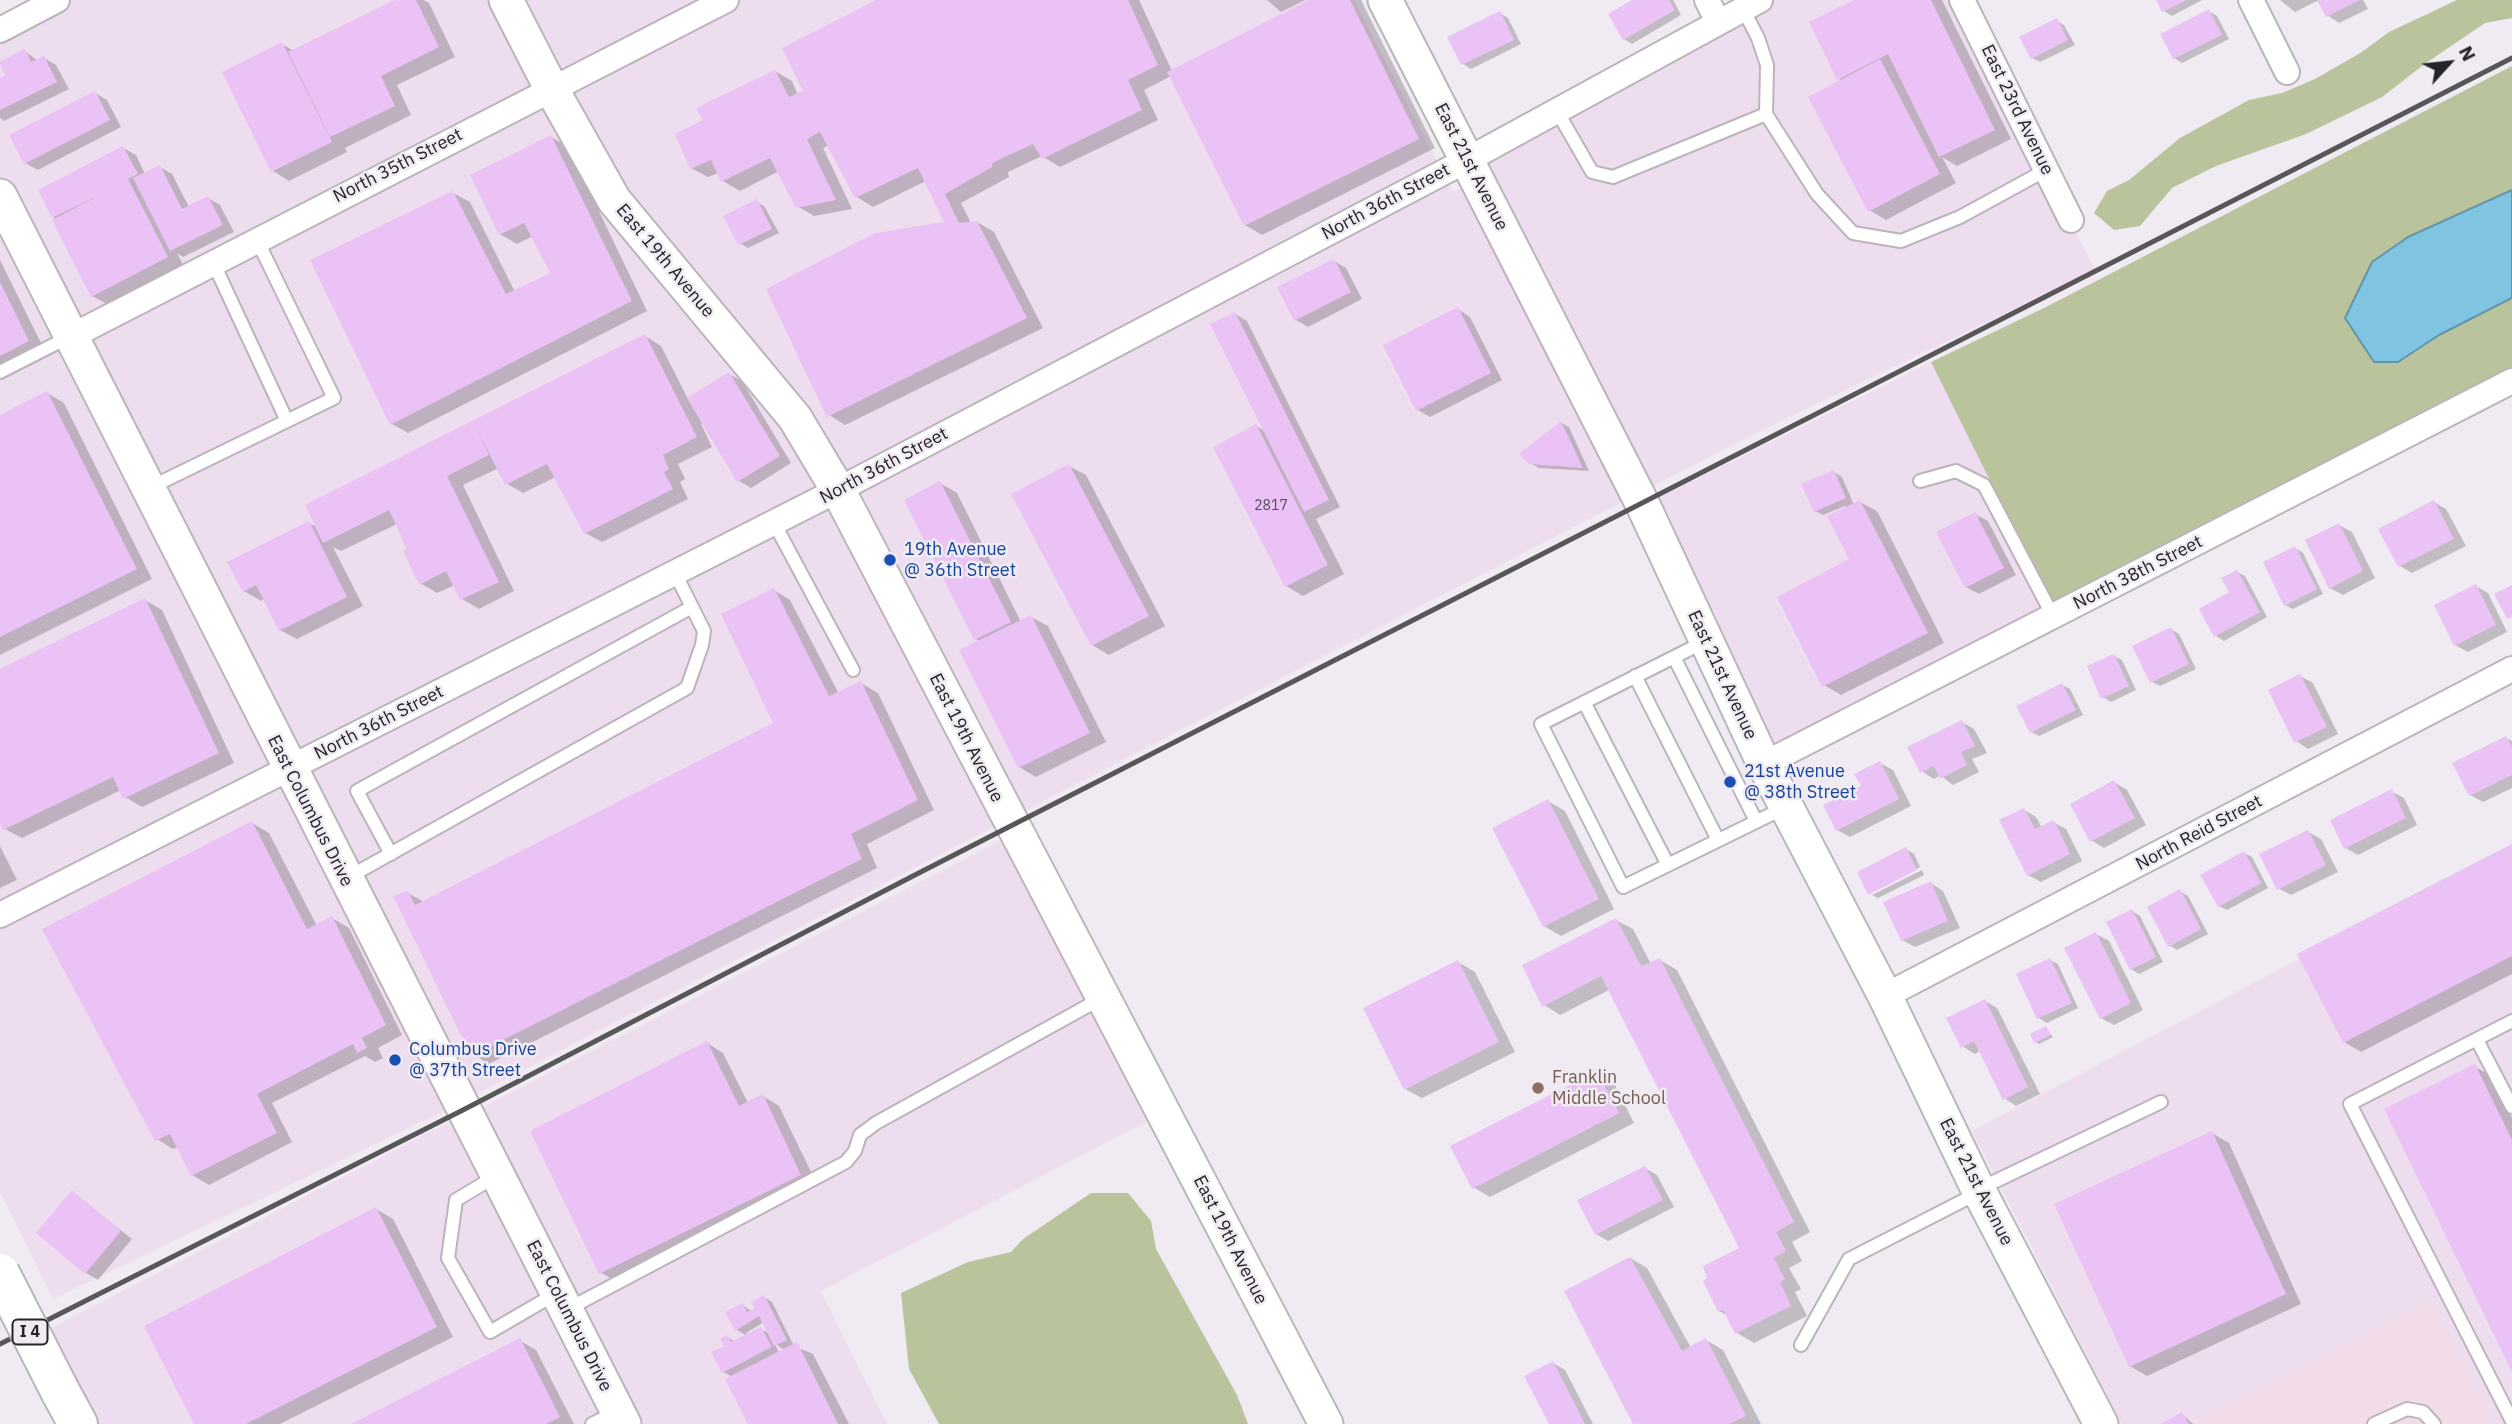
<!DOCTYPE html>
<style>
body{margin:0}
#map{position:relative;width:2512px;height:1424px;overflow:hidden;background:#f0ebf2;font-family:"IBM Plex Sans",sans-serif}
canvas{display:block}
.north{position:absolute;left:2414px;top:28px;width:70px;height:70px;-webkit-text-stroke:5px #f0ebf2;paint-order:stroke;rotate:63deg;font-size:19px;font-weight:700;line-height:28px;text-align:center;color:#252326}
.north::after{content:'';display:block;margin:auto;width:24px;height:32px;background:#252326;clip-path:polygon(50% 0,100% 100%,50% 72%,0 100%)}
</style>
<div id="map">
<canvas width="2512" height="1424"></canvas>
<div class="north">N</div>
</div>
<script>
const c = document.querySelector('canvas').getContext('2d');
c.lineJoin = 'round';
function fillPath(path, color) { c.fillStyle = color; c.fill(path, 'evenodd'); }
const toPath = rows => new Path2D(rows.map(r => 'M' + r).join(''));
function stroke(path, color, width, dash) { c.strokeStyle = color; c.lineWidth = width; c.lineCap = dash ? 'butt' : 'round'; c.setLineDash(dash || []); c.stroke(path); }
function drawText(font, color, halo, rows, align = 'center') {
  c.font = font + ' "IBM Plex Sans",sans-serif'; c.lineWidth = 5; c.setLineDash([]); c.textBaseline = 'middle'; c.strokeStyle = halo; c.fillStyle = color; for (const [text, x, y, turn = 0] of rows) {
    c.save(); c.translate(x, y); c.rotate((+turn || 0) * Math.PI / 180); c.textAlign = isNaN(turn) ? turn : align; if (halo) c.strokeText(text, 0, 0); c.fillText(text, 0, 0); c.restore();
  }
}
fillPath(toPath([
 [2433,1298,2497,1424,2190,1424]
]), '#f2dce9');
fillPath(toPath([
 [73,0,1354,0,1453,192,1485,175,1479,161,1774,0,1958,0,2095,270,1748,437,436,1115,53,1299,0,1192,0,37],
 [1931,362,2054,609,1779,752,1649,503],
 [1015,833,1161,1114,821,1291,887,1424,631,1424,471,1113],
 [2512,847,2512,1424,2497,1424,2433,1298,2190,1424,2122,1424,1972,1131],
 [463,1115,623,1424,90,1424,45,1331]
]), '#ede');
fillPath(toPath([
 [2457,0,2512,0,2512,18,2485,23,2426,63,2382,97,2306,134,2216,166,2172,188,2140,226,2114,230,2094,213,2107,191,2129,180,2180,138,2249,100,2282,93,2315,79,2362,52,2389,32],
 [2512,66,2512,378,2054,609,1931,362,2046,307],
 [1091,1193,1128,1193,1151,1221,1156,1249,1237,1395,1248,1424,939,1424,909,1369,901,1293,968,1262,1011,1252,1023,1239]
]), '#b9c39c');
const water = toPath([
 [2512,190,2512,298,2439,335,2398,362,2374,362,2345,318,2372,262,2408,237,2512,190]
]);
fillPath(water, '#7fc4e1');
stroke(water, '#6494a9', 2);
fillPath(toPath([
 [399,0,423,0,429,3,455,57,397,85,411,115,345,148,347,152,289,181,273,171,282,44,294,51],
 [879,0,1139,0,1172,71,1313,0,1361,0,1435,148,1262,235,1245,225,1171,76,1144,90,1158,120,1060,167,1042,156,1008,172,1009,177,961,203,971,223,977,222,994,232,1043,328,845,425,829,415,947,223,926,181,873,207,857,197,830,145,823,148,852,209,814,216,797,206,779,171,740,191,723,181,719,173,708,177,691,168,705,121,775,71,792,81,798,95,805,92],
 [1267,0,1305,0,1281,12],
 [1635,0,1673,0,1681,15,1632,44,1624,39,1610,15],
 [1858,0,1942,0,2011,139,1957,166,1942,157,1956,183,1886,220,1869,210,1842,81,1838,78],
 [2158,0,2202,0,2172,16,2164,11],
 [2280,0,2319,0,2295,12],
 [2319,0,2363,0,2368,9,2339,23,2327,15],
 [2209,11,2217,16,2229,39,2182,63,2174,58],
 [1500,13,1508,18,1521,44,1471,69,1463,64],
 [2056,20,2064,25,2075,45,2040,62,2032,58],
 [25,51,38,61,44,58,56,65,69,89,4,121,0,118,0,80,7,76,0,63],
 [95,93,107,100,121,127,38,170,25,163],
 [551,137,568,147,647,311,408,433,392,424,453,193,470,202,515,292,552,273,533,236,517,244,500,234],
 [123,148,136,155,145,174,160,167,172,174,189,207,208,198,220,205,234,232,183,257,177,253,184,267,109,305,92,296,54,217],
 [756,201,764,206,779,233,748,248,740,243],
 [0,260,45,351,0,374],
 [1334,261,1346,268,1362,299,1308,327,1296,320],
 [1458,309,1470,317,1502,380,1430,417,1418,410],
 [1235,314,1247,321,1340,507,1316,519,1344,574,1303,596,1286,586,1256,426,1265,431],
 [645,336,661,346,688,399,729,374,742,381,791,463,751,488,739,481,703,423,701,424,712,447,678,464,685,479,680,482,688,499,602,542,585,533,556,477,523,493,507,484,499,468,463,485,514,591,479,609,462,599,455,585,437,593,420,583,397,524,341,551,333,547,363,606,297,639,280,630,265,599,261,601,244,591,309,523,318,528,307,506],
 [47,393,64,403,152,579,0,655,0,416],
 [1561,423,1569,427,1589,471,1539,468,1530,463],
 [1069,466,1086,475,1165,626,1109,655,1092,645],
 [1834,472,1842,477,1854,505,1860,502,1877,511,1944,643,1841,695,1824,685,1852,560,1847,508,1845,506,1823,515,1815,511],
 [940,483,957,493,1021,622,1031,617,1048,626,1106,742,1036,777,1019,767,981,642,976,639],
 [2434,502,2446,509,2466,546,2412,573,2400,566,2381,529],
 [1975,514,1988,521,2016,575,1979,594,1966,587],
 [2339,525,2352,532,2375,578,2343,595,2330,588],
 [2295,548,2303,553,2323,594,2293,609,2285,605],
 [2237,572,2245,576,2267,617,2224,641,2216,636],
 [2476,586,2488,593,2507,632,2468,652,2455,645],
 [774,590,790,600,839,694,861,683,878,693,934,810,867,844,877,868,489,1064,473,1054,408,893,424,902,776,724],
 [145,600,162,610,234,763,142,807,125,797,121,790,22,838,5,829,0,819,0,671],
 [2171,629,2179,634,2196,669,2160,686,2152,682],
 [2114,656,2122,660,2136,690,2111,702,2103,697],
 [2300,676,2313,683,2338,734,2308,749,2296,741],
 [2062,685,2070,689,2083,715,2039,736,2031,732],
 [1962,722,1974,729,1987,753,1972,759,1979,772,1953,785,1940,775,1934,779,1921,771],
 [2506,738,2512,741,2512,788,2483,802,2470,795],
 [1880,763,1893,770,1911,806,1850,837,1837,830],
 [2114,782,2127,790,2146,825,2104,848,2091,840],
 [2391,791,2404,798,2417,825,2358,855,2346,848],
 [1548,801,1565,811,1614,909,1561,936,1544,926],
 [2024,810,2036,817,2042,828,2053,822,2066,829,2082,861,2041,882,2028,875],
 [252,823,269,833,317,926,332,918,349,928,402,1035,378,1048,383,1058,375,1062,365,1056,272,1103,292,1142,209,1185,192,1175,178,1147,173,1149,157,1139],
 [2308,832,2321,839,2338,872,2291,895,2278,888],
 [0,846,17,880,0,888],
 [2512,846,2512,974,2361,1052,2344,1042],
 [1906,849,1914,854,1920,867,1870,893],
 [2244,853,2252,857,2268,888,2227,910,2219,906],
 [1922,870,1924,875,1878,898,1872,895],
 [1931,883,1943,891,1960,928,1915,947,1902,940],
 [2180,891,2188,896,2208,934,2177,950,2169,945],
 [2132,911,2140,916,2163,962,2139,974,2131,969],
 [1616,920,1633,929,1651,964,1660,960,1677,970,1810,1232,1792,1242,1802,1261,1789,1268,1801,1289,1795,1292,1807,1316,1754,1343,1737,1333,1728,1316,1719,1311,1742,1249,1609,990,1560,1015,1544,1005],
 [2096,934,2109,941,2143,1010,2114,1025,2101,1018],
 [2050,960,2058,964,2078,1008,2047,1023,2039,1018],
 [1458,962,1475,972,1515,1052,1422,1098,1405,1089],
 [1985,1001,1997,1008,2040,1094,2016,1106,2004,1098,1980,1051,1975,1054,1962,1046],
 [2046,1028,2053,1037,2039,1044,2036,1042],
 [707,1043,723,1053,748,1103,763,1096,779,1106,817,1184,617,1282,600,1272],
 [2474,1066,2491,1076,2512,1118,2512,1368],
 [1597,1073,1614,1083,1634,1123,1490,1197,1473,1187],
 [2212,1133,2229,1143,2301,1304,2147,1376,2130,1366],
 [1645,1168,1657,1175,1674,1207,1608,1241,1596,1234],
 [72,1192,132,1239,98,1280,86,1273],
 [376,1209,393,1219,453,1337,280,1424,196,1424],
 [1630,1258,1647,1268,1691,1348,1706,1340,1723,1350,1761,1424,1635,1424],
 [764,1297,772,1302,794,1346,813,1354,849,1424,750,1424,733,1377,723,1372,727,1337,736,1342,747,1336,737,1330,743,1305,752,1312,757,1309],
 [764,1322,770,1334,761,1329,748,1336,746,1333],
 [775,1344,785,1350,779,1353],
 [519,1340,536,1350,574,1424,355,1424],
 [1553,1363,1565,1370,1593,1424,1550,1424],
 [2182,1414,2193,1424,2165,1424]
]), '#0003');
fillPath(toPath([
 [395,0,416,0,439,47,381,76,395,106,330,137,288,52],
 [876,0,1128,0,1158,65,1128,80,1142,110,1042,159,1033,144,992,163,992,167,945,194,959,223,977,221,1027,318,827,417,766,289,875,233,944,222,918,168,855,198,820,132,807,139,836,200,796,208,770,158,721,182,711,160,690,169,675,134,703,120,696,108,775,70,789,97,803,91,782,48],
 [1309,0,1350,0,1419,139,1244,226,1167,72],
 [1632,0,1669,0,1675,10,1623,40,1608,14],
 [1854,0,1931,0,1995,130,1939,157,1888,54,1837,80,1809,22],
 [2156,0,2187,0,2162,12],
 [2317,0,2360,0,2326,17],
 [2209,9,2222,35,2173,59,2160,34],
 [1500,11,1514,40,1461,65,1447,37],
 [2057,18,2068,40,2031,59,2019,37],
 [282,42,332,142,271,172,222,72],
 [25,49,31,62,44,56,57,82,0,110,0,78,5,75,0,61],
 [1880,59,1940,174,1868,212,1808,97],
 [95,91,110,120,24,164,9,135],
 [551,135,632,301,390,425,310,260,453,191,506,294,550,273,524,223,499,235,470,175],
 [123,146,138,174,128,179,168,257,91,297,52,220,101,194,52,218,38,190],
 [160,165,182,209,208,196,223,225,170,251,133,178],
 [757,199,772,229,738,245,723,216],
 [1334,259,1351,292,1294,321,1277,287],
 [0,282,29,341,0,356],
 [1458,307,1491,373,1416,411,1383,345],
 [1235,312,1329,500,1304,512,1210,324],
 [645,334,697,437,663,455,669,469,664,472,673,489,584,534,547,464,505,485,477,429,489,455,447,476,499,582,460,600,446,571,419,585,403,551,407,549,389,510,323,543,305,505],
 [729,372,780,456,737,482,687,398],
 [47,391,137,569,0,637,0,415],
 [1561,421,1583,468,1529,464,1519,454],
 [1256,424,1328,565,1285,587,1213,447],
 [1069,464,1149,616,1091,646,1011,494],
 [1834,470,1846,498,1814,512,1801,484],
 [940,481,1011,622,974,640,904,500],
 [1860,500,1928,633,1822,687,1777,597,1849,559,1827,516],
 [2434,500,2454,539,2398,567,2378,529],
 [1975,512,2004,568,1965,588,1936,532],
 [309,521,347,597,279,631,256,585,243,592,227,562],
 [2339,523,2363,571,2329,589,2305,540],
 [2295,546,2317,589,2284,606,2263,562],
 [2237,570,2260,612,2214,637,2199,609,2229,592,2221,578],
 [2476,584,2496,625,2454,646,2434,605],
 [2512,585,2512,617,2507,619,2494,594],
 [774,588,829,696,861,681,918,800,851,834,862,859,471,1056,393,896,408,891,415,905,773,723,721,614],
 [145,598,219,753,123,799,113,777,3,830,0,823,0,669],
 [1031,615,1090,733,1018,768,959,650],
 [2171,627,2189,664,2150,683,2132,646],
 [2114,654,2129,686,2101,699,2087,666],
 [2300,674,2327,727,2294,743,2268,690],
 [2062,683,2076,710,2030,733,2016,706],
 [1962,720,1975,746,1961,752,1967,765,1940,779,1934,766,1920,773,1907,747],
 [2506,736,2512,747,2512,775,2469,796,2452,763],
 [1880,761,1899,799,1836,831,1823,805,1861,786,1854,774],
 [2114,780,2135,818,2090,842,2070,804],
 [2392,789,2406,818,2344,849,2330,820],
 [1548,799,1599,899,1543,927,1492,828],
 [2024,808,2035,829,2054,820,2070,854,2027,876,1999,820],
 [252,821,307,929,332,916,386,1025,362,1038,367,1048,357,1053,353,1044,257,1094,277,1133,191,1176,170,1134,155,1141,42,929],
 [2308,830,2326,865,2277,890,2259,854],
 [2512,844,2512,956,2343,1043,2297,954],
 [1906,847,1917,870,1868,895,1857,872],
 [2244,851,2261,883,2218,907,2200,875],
 [1931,881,1948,921,1901,941,1883,902],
 [2180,889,2201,929,2168,947,2147,907],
 [2132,909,2156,957,2130,970,2106,922],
 [1616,918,1641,966,1660,958,1794,1222,1776,1232,1786,1251,1774,1258,1785,1279,1780,1282,1791,1306,1735,1334,1723,1310,1718,1312,1703,1281,1707,1278,1703,1266,1739,1248,1601,976,1542,1007,1522,965],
 [2096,932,2131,1003,2100,1019,2064,948],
 [2050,958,2072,1003,2037,1019,2016,974],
 [1458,960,1499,1042,1404,1090,1363,1008],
 [1985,999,2028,1087,2003,1100,1974,1041,1961,1048,1946,1018],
 [2046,1026,2051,1035,2034,1043,2030,1034],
 [707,1041,739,1106,763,1094,801,1175,599,1274,530,1131],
 [2475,1064,2512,1140,2512,1372,2384,1109],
 [1597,1071,1619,1113,1472,1189,1450,1146],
 [2212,1131,2286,1294,2129,1367,2054,1204],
 [1645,1166,1663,1200,1595,1235,1577,1200],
 [72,1190,121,1231,85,1274,36,1233],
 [376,1207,437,1327,246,1424,194,1424,144,1326],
 [1630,1257,1682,1351,1706,1338,1746,1416,1729,1424,1633,1424,1564,1291],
 [764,1295,787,1340,774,1346,759,1316,735,1331,725,1312,743,1303,747,1312,755,1308,751,1302],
 [761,1327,772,1347,722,1373,711,1352,724,1346,720,1339,727,1335,731,1342],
 [520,1338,560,1417,546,1424,351,1424],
 [797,1342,838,1424,748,1424,725,1379],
 [1553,1361,1585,1424,1549,1424,1524,1376],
 [2182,1412,2189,1424,2161,1424]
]), '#ebc2f5');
const lane = toPath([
 [1743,9,1758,38,1767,65,1766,114,1817,194,1853,233,1901,241,1960,217,2046,170],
 [1557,111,1592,172,1613,177,1766,114],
 [213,262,287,421],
 [0,372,69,337],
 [1920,481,1956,471,1984,485,2053,616],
 [149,488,334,398,256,238],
 [774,523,853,670],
 [1706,641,1541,724,1623,887,1786,807],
 [1674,657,1756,821],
 [1635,676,1718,840],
 [1584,702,1668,865],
 [391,854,357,791,692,607],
 [347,878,687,688,702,645,704,631,675,573],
 [2512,1021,2350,1104,2512,1421],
 [2477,1040,2512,1107],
 [496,1176,456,1200,448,1258,490,1332,557,1293],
 [1979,1189,2161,1102],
 [566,1310,846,1162,855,1151,860,1135,876,1123,1102,998],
 [1801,1345,1849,1259,1980,1192],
 [592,1424,617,1411],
 [2374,1424,2407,1409,2423,1412,2434,1424]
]);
const street = toPath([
 [1707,0,1718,22],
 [1962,0,2071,220],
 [2251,0,2287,72],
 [0,30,57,0],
 [72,336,726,0],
 [1764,764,2512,381],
 [0,915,838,490,1467,160,1760,0],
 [1885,996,2512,669]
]);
const secondary = toPath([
 [506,0,551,88,614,200,795,418,838,490,1326,1424],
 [1385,0,1642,503,1764,764,1885,996,1978,1189,2101,1424],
 [0,196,624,1424]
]);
const highway = toPath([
 [60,1391,78,1424]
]);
stroke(lane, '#bab5bb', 16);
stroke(street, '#bab5bb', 28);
stroke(secondary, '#bab5bb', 37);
stroke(highway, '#bab5bb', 42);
stroke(lane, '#fff', 12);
stroke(street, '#fff', 24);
stroke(secondary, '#fff', 33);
stroke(highway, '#fff', 38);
stroke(toPath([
 [0,1344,463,1110,911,877,2512,58]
]), '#59565a', 5);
const highwayBridge = toPath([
 [0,1273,60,1391]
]);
stroke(highwayBridge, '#bab5bb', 42, []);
stroke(highwayBridge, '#fff', 38);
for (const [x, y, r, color] of [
 [890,560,7,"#1a4fb4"],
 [1730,782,7,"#1a4fb4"],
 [395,1060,7,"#1a4fb4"],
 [1538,1088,7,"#8d6e63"]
]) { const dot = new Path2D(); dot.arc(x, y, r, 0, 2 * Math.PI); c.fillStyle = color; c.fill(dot); stroke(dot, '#f0ebf2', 2.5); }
drawText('14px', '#564b5a', null, [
 ["2817",1271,506]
]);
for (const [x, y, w] of [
 [30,1332,35]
]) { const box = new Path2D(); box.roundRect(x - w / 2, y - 12.5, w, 25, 5); c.fillStyle = '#f0ebf2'; c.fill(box); stroke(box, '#252326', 2); }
drawText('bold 16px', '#252326', null, [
 ["I 4",30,1332]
]);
drawText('18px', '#252326', '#f0ebf2', [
 ["East 23rd Avenue",2017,110,64],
 ["North 35th Street",398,166,-27],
 ["East 21st Avenue",1471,167,63],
 ["North 36th Street",1386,202,-28],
 ["East 19th Avenue",665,261,50],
 ["North 36th Street",884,466,-28],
 ["North 38th Street",2138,573,-27],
 ["East 21st Avenue",1722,675,65],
 ["North 36th Street",379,723,-27],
 ["East 19th Avenue",966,738,63],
 ["East Columbus Drive",310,811,63],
 ["North Reid Street",2199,833,-28],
 ["East 21st Avenue",1976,1182,63],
 ["East 19th Avenue",1230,1240,63],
 ["East Columbus Drive",569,1316,63]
]);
drawText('18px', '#164399', '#f0ebf2', [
 ["19th Avenue",904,550],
 ["@ 36th Street",904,571],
 ["21st Avenue",1744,772],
 ["@ 38th Street",1744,793],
 ["Columbus Drive",409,1050],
 ["@ 37th Street",409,1071]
], 'left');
drawText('18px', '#785e54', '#f0ebf2', [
 ["Franklin",1552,1078],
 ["Middle School",1552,1099]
], 'left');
</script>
